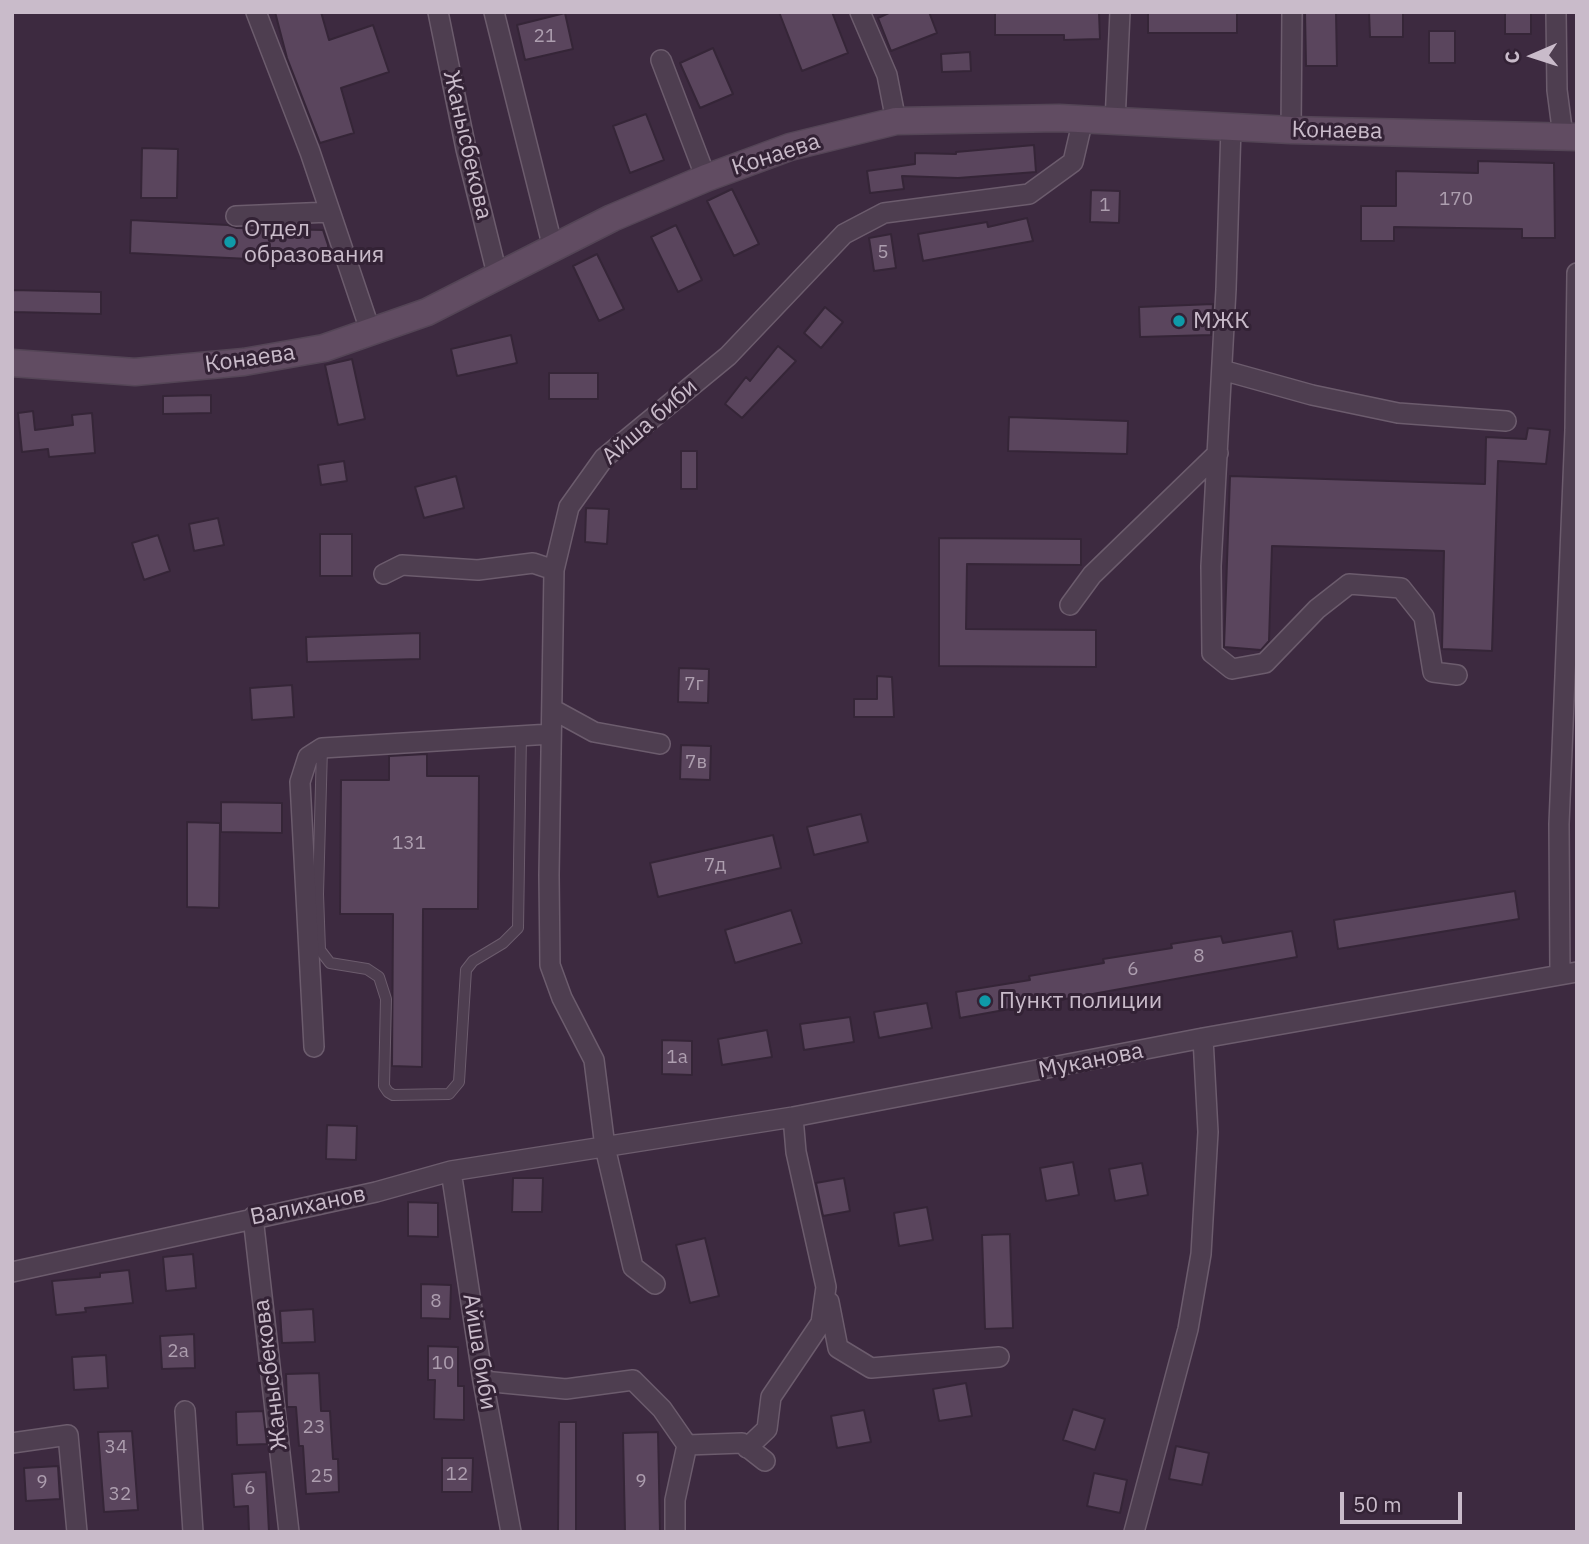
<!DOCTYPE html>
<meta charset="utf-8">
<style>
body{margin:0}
#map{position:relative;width:1589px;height:1544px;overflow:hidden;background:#3d2a40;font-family:"IBM Plex Sans",sans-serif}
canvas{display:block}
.frame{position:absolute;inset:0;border:14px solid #c9bbca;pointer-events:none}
.north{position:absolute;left:1498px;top:21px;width:70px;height:70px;-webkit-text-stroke:5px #332235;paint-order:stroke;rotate:267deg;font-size:19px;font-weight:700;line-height:28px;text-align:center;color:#c9bbca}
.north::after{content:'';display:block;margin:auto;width:24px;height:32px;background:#c9bbca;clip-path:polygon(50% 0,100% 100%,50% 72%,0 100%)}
.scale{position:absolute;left:1340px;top:1492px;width:122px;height:32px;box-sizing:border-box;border:4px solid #c9bbca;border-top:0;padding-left:9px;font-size:21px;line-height:24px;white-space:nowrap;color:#c9bbca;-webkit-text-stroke:5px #332235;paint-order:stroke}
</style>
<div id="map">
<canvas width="1589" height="1544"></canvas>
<div class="frame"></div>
<div class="north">С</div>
<div class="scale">50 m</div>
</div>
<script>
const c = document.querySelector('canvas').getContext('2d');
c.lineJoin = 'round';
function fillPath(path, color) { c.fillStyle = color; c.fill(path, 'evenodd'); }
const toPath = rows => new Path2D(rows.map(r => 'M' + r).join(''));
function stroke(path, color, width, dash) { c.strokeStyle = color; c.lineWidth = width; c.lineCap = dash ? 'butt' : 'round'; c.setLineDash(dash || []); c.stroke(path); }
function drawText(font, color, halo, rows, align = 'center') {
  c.font = font + ' "IBM Plex Sans",sans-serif'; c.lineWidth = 6; c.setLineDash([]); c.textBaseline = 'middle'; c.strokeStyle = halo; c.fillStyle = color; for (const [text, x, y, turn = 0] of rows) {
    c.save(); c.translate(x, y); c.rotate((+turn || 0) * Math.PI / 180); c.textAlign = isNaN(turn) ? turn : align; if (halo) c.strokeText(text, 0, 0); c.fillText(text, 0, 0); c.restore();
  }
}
const building = toPath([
 [275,12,321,12,329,40,373,25,389,72,341,88,354,133,320,143,287,58,275,12],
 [779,12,832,12,848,53,802,71,779,12],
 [891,12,929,12,937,33,891,51,878,18,891,12],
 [995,12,1099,12,1100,39,1064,40,1064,35,995,35,995,12],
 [1148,12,1237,12,1237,33,1148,33,1148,12],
 [1305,12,1336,12,1337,66,1306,66,1305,12],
 [1369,12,1403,12,1403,37,1370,37,1369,12],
 [1505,12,1531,12,1531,34,1505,34,1505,12],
 [565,13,573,49,525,60,517,25,565,13],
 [1429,31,1455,31,1455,63,1429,63,1429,31],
 [713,48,733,94,700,108,680,63,713,48],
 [970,52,971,71,942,72,941,54,970,52],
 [646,114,664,160,630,173,613,126,646,114],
 [1034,145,1036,172,958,178,902,176,904,189,870,193,867,171,915,164,915,153,956,154,956,152,1034,145],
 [142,148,178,149,177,198,141,198,142,148],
 [1478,161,1554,163,1555,238,1522,238,1522,229,1394,227,1394,241,1361,241,1361,206,1396,206,1396,171,1478,173,1478,161],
 [732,189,759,244,734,256,707,201,732,189],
 [1091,190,1120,191,1119,223,1090,222,1091,190],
 [1027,218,1033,241,923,261,918,234,987,222,988,227,1027,218],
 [131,220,228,225,237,228,323,230,328,245,328,263,130,253,131,220],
 [676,225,702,280,678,292,651,237,676,225],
 [891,234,896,268,874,271,869,238,891,234],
 [597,254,624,309,599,321,573,266,597,254],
 [12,290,101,292,101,314,12,312,12,290],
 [1213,304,1211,335,1140,337,1139,307,1213,304],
 [825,307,843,322,821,348,804,333,825,307],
 [511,335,517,363,457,376,451,349,511,335],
 [778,346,796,361,742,418,725,404,746,377,750,381,778,346],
 [352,359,365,419,338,425,325,365,352,359],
 [549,373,598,373,598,399,549,399,549,373],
 [211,395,211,413,163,414,163,396,211,395],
 [33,411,35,430,73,425,72,415,92,413,95,453,49,457,48,449,22,452,18,413,33,411],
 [1009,417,1128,421,1127,454,1008,451,1009,417],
 [1528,428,1550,430,1546,464,1498,461,1492,651,1442,649,1444,551,1272,546,1269,641,1261,650,1224,647,1230,476,1485,484,1486,437,1526,439,1528,428],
 [681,451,697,451,697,489,681,489,681,451],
 [344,461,347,481,321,485,318,465,344,461],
 [456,476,464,508,424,518,415,487,456,476],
 [586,508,609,509,607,544,585,542,586,508],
 [218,518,224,545,194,551,189,524,218,518],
 [320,534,352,534,352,576,320,576,320,534],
 [158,535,170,571,144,580,132,543,158,535],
 [939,538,1081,539,1081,565,967,564,966,629,1096,630,1096,667,939,666,939,538],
 [420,633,420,659,307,662,306,637,420,633],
 [679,668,709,669,708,703,678,702,679,668],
 [877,676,892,677,894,717,854,717,854,699,877,699,877,676],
 [292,685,294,717,252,720,250,688,292,685],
 [681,745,711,746,710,780,680,779,681,745],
 [427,754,427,776,479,776,478,909,423,909,422,1067,392,1066,393,914,340,914,341,780,389,780,389,756,427,754],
 [221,802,282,803,282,833,221,832,221,802],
 [861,814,868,842,814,855,807,827,861,814],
 [187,822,220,823,219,908,187,907,187,822],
 [773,835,781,868,658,897,650,863,773,835],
 [1515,891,1519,919,1338,949,1334,920,1515,891],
 [791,910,802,943,735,963,725,930,791,910],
 [1292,931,1297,957,960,1018,956,992,1030,980,1029,976,1104,963,1103,959,1172,948,1171,944,1221,936,1223,943,1292,931],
 [927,1003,932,1028,879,1038,874,1012,927,1003],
 [850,1017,854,1042,804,1050,800,1024,850,1017],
 [767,1030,772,1057,722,1065,718,1039,767,1030],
 [662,1040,692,1041,692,1075,662,1074,662,1040],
 [327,1125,357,1126,356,1160,326,1159,327,1125],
 [1073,1162,1079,1195,1046,1201,1040,1168,1073,1162],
 [1142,1163,1148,1195,1115,1201,1109,1169,1142,1163],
 [513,1178,543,1178,542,1212,512,1212,513,1178],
 [844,1178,850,1211,823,1216,816,1183,844,1178],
 [408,1202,438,1203,438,1237,408,1236,408,1202],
 [927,1207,933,1240,899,1246,894,1213,927,1207],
 [1010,1234,1013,1328,985,1329,982,1235,1010,1234],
 [705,1238,719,1296,690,1303,676,1245,705,1238],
 [193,1254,196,1288,166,1291,163,1257,193,1254],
 [129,1270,133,1303,85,1308,86,1312,56,1315,52,1281,100,1277,100,1273,129,1270],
 [421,1284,451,1285,450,1319,421,1318,421,1284],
 [313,1309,315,1342,282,1343,280,1311,313,1309],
 [194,1334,195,1368,162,1369,160,1336,194,1334],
 [428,1346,458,1347,458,1386,464,1386,464,1420,434,1419,435,1380,428,1380,428,1346],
 [106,1355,108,1388,74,1390,72,1357,106,1355],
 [319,1373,321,1411,330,1411,333,1459,338,1459,339,1492,306,1494,303,1446,299,1446,296,1407,287,1407,286,1374,319,1373],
 [966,1383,972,1416,939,1421,933,1389,966,1383],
 [1073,1409,1105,1419,1095,1450,1063,1440,1073,1409],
 [864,1410,871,1442,837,1448,831,1416,864,1410],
 [263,1411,267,1444,237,1445,236,1412,263,1411],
 [559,1422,576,1422,576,1532,558,1532,559,1422],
 [132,1431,138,1510,104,1512,98,1432,132,1431],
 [658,1432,660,1532,625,1532,623,1433,658,1432],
 [1176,1446,1209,1453,1202,1485,1169,1479,1176,1446],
 [442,1458,473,1458,472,1492,442,1492,442,1458],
 [58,1466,60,1499,26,1501,24,1468,58,1466],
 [266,1472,269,1532,249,1532,248,1506,234,1507,232,1474,266,1472],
 [1094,1473,1127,1480,1120,1513,1087,1506,1094,1473]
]);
fillPath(building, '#5a455d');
stroke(building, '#352537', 2);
const service = toPath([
 [322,748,318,894,320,950,330,963,367,969,379,977,386,999,384,1086,388,1092,393,1095,449,1094,459,1082,466,970,473,961,503,943,518,928,521,735]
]);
const minor = toPath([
 [256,12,310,152,370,330],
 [438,12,466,149,498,278],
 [494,12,553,248],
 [860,12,887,75,896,121],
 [1556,12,1557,90,1563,136],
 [661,60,706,178],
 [1115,122,1120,12],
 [1231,127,1226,289,1211,566,1212,653,1232,669,1265,663,1317,609,1349,584,1401,588,1424,617,1433,672,1457,675],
 [1291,130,1292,12],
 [236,216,330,212],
 [1222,370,1312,395,1398,413,1506,421],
 [384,574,402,565,478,570,533,563,554,570],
 [1070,605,1092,575,1218,453],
 [552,709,594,732,660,744],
 [1560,974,1559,824,1575,430,1577,273],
 [314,1047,300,782,308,757,322,748,551,734],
 [451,1171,483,1381,511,1532],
 [253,1217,289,1532],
 [12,1272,376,1192,451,1171,793,1117,1203,1038,1577,972],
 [655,1284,633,1267,605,1147,594,1060,562,998,550,965,549,875,554,570,569,507,604,458,728,356,844,234,884,213,1029,194,1073,162,1083,119],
 [829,1302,838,1348,871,1368,999,1357],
 [483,1381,566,1389,633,1380,662,1409,687,1445],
 [185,1411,193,1532],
 [12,1443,68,1435,77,1532],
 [747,1448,767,1429,771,1397,821,1323,826,1287,796,1152,793,1117],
 [675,1532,675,1500,687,1445,742,1443,765,1461],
 [1134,1532,1188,1329,1201,1254,1208,1132,1203,1038]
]);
const secondary = toPath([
 [12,363,135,372,244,362,324,348,427,312,612,218,706,178,790,147,896,121,1059,118,1291,130,1577,137]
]);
stroke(service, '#6c5c6d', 12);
stroke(minor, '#6c5c6d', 22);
stroke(secondary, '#544556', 29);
stroke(service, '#4e3e50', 10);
stroke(minor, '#4e3e50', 19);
stroke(secondary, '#614c62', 26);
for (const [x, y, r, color] of [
 [230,242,7,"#0f9aa8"],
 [1179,321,7,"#0f9aa8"],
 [985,1001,7,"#0f9aa8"]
]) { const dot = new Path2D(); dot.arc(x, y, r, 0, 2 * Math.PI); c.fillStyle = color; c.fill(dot); stroke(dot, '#332235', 2.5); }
drawText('19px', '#ad9eaf', null, [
 ["21",545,37],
 ["170",1456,200],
 ["1",1105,206],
 ["5",883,253],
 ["7г",694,685],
 ["7в",696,763],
 ["131",409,844],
 ["7д",715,866],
 ["8",1199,957],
 ["6",1133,970],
 ["1а",677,1058],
 ["8",436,1302],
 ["2а",178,1352],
 ["10",443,1364],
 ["23",314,1428],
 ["34",116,1448],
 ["12",457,1475],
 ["25",322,1477],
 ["9",641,1482],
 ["9",42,1483],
 ["6",250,1489],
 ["32",120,1495]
]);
drawText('23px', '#c9bbca', '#332235', [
 ["Конаева",1337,131,1],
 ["Жанысбекова",467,145,77],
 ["Конаева",776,155,-18],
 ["Конаева",250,359,-8],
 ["Айша биби",650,422,-41],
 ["Муканова",1091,1061,-11],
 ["Валиханов",308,1206,-12],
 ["Айша биби",479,1352,81],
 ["Жанысбекова",271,1375,-97]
]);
drawText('23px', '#c9bbca', '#332235', [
 ["Отдел",244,229],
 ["образования",244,255],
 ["МЖК",1193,321],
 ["Пункт полиции",999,1001]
], 'left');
</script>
